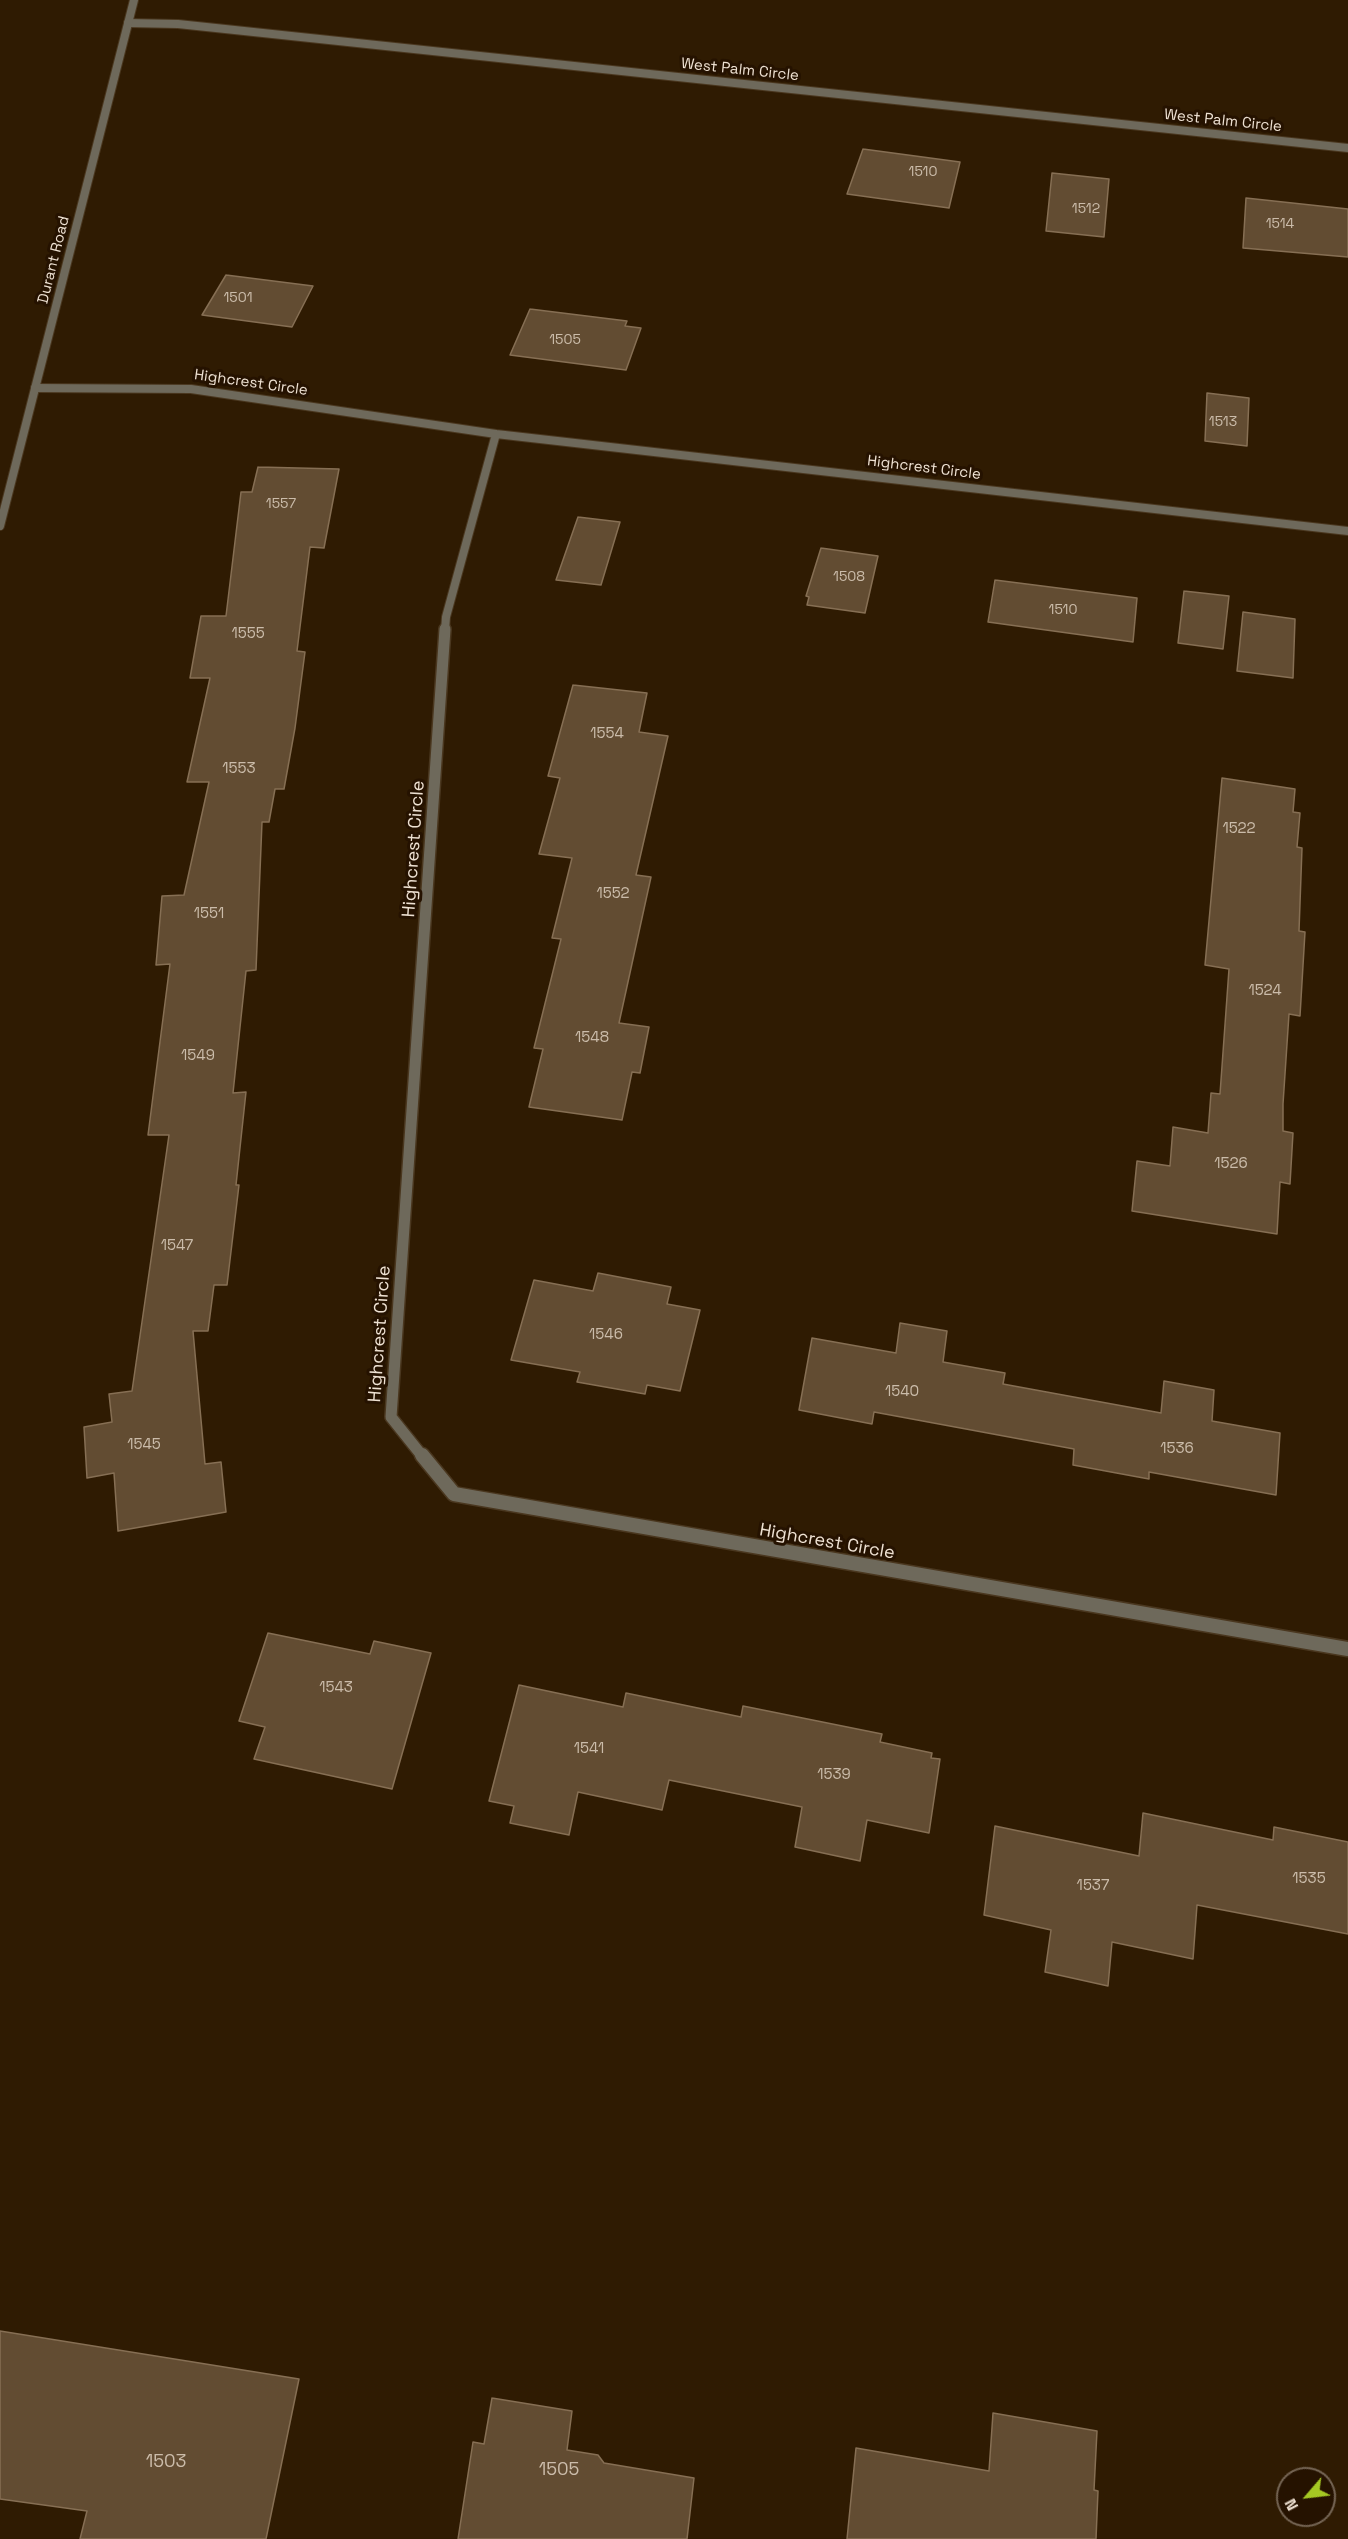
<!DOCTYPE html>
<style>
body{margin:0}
#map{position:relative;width:1348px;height:2539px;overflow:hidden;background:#2f1b02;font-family:"Space Grotesk",sans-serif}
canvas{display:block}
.north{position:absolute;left:1276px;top:2467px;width:60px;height:60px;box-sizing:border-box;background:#251200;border:2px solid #756554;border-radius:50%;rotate:242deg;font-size:16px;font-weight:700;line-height:24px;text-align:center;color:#eee1d2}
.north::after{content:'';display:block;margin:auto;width:21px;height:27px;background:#a5c823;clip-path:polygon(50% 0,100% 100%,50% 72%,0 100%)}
</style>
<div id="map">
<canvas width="1348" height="2539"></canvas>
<div class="north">N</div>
</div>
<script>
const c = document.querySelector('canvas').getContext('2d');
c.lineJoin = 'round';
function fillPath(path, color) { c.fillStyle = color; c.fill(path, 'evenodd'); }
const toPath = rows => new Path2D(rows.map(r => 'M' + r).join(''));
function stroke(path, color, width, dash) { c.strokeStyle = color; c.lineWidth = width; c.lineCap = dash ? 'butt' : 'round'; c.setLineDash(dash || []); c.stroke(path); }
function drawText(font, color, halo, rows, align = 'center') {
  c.font = font + ' "Space Grotesk",sans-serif'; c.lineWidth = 6; c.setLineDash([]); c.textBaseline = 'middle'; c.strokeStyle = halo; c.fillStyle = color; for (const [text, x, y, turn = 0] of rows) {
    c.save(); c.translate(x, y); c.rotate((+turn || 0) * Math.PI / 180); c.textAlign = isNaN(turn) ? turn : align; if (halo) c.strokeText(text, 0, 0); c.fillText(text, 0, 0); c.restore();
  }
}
const building = toPath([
 [863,149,960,162,949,208,847,194,863,149],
 [1052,173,1109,179,1104,237,1046,231,1052,173],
 [1246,198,1348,209,1348,257,1243,248,1246,198],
 [226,275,313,286,292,327,202,315,226,275],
 [530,309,627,321,625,326,641,328,626,370,510,355,530,309],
 [1207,393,1249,398,1247,446,1205,441,1207,393],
 [258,467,339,469,324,548,310,547,297,651,305,652,295,728,284,789,275,789,269,822,262,822,256,970,246,971,233,1093,246,1092,236,1185,239,1185,227,1285,214,1285,208,1331,193,1331,205,1464,221,1462,226,1512,118,1531,114,1473,87,1478,84,1427,112,1422,109,1394,132,1391,169,1135,148,1135,170,964,156,965,162,896,184,895,209,782,187,782,210,678,190,678,201,616,226,616,241,492,252,492,258,467],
 [578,517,620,522,601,585,556,580,578,517],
 [821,548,878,556,865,613,807,605,809,597,806,596,821,548],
 [995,580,1137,598,1133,642,988,622,995,580],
 [1184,591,1229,596,1223,649,1178,643,1184,591],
 [1243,612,1295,619,1293,678,1237,671,1243,612],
 [573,685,647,693,639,732,668,736,636,875,651,877,619,1023,649,1027,640,1073,632,1072,622,1120,529,1107,543,1049,534,1048,561,939,552,938,572,858,539,854,560,778,548,776,573,685],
 [1222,778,1295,789,1293,812,1300,813,1297,847,1302,848,1299,931,1305,932,1300,1016,1289,1014,1283,1104,1283,1131,1293,1133,1290,1184,1280,1182,1277,1234,1132,1211,1137,1161,1170,1166,1173,1127,1208,1133,1211,1093,1220,1094,1229,969,1205,965,1222,778],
 [598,1273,671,1287,667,1304,700,1310,680,1391,647,1385,645,1394,577,1382,580,1372,511,1360,534,1280,593,1291,598,1273],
 [900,1323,947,1331,943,1362,1005,1373,1003,1384,1161,1413,1164,1381,1214,1390,1212,1421,1280,1433,1276,1495,1149,1472,1149,1479,1073,1465,1074,1449,874,1412,872,1424,799,1410,812,1338,896,1353,900,1323],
 [268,1633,370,1654,374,1641,431,1653,392,1789,254,1759,265,1727,239,1721,268,1633],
 [519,1685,623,1707,626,1693,741,1717,743,1706,882,1734,880,1742,932,1753,931,1758,940,1759,929,1833,867,1820,860,1861,795,1847,802,1807,669,1780,662,1810,578,1792,569,1835,510,1823,514,1806,489,1801,519,1685],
 [1143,1813,1273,1840,1274,1827,1348,1842,1348,1934,1197,1905,1193,1959,1112,1942,1108,1986,1045,1972,1051,1930,984,1915,995,1826,1139,1856,1143,1813],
 [0,2331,299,2379,266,2539,80,2539,87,2511,0,2499,0,2331],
 [492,2398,572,2411,567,2450,598,2455,604,2463,694,2478,687,2539,458,2539,473,2442,484,2444,492,2398],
 [993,2413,1097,2431,1094,2490,1098,2491,1096,2539,847,2539,856,2448,989,2471,993,2413]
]);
fillPath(building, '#624c32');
stroke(building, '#866f54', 1.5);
const minorFar2 = toPath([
 [128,23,178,24,1348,148],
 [35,388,191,389,496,434],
 [445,631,446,617,496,434,1348,531]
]);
const minorFar1 = toPath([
 [423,1457,391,1417,445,629]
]);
const minor = toPath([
 [422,1455,454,1494,1348,1649]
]);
const tertiary = toPath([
 [0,526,134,0]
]);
stroke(minorFar2, '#4a371f', 10);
stroke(minorFar1, '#4a371f', 14);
stroke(minor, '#4a371f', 17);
stroke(tertiary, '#4a371f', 10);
stroke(minorFar2, '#6e695b', 8);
stroke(minorFar1, '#6e695b', 11);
stroke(minor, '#6e695b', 14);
stroke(tertiary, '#6e695b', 8);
drawText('14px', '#cbbcaa', null, [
 ["1510",923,172],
 ["1512",1086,209],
 ["1514",1280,224],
 ["1501",238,298],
 ["1505",565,340],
 ["1513",1223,422],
 ["1557",281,504],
 ["1508",849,577],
 ["1510",1063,610]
]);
drawText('15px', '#eee1d2', '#251200', [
 ["West Palm Circle",740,70,6],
 ["West Palm Circle",1223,121,6],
 ["Durant Road",54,260,-76],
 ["Highcrest Circle",251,383,8],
 ["Highcrest Circle",924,468,7]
]);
drawText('15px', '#cbbcaa', null, [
 ["1555",248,634],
 ["1554",607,734],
 ["1553",239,769],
 ["1522",1239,829],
 ["1552",613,894],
 ["1551",209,914],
 ["1524",1265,991],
 ["1548",592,1038],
 ["1549",198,1056],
 ["1526",1231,1164],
 ["1547",177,1246],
 ["1546",606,1335],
 ["1540",902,1392],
 ["1545",144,1445],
 ["1536",1177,1449],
 ["1543",336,1688],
 ["1541",589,1749],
 ["1539",834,1775],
 ["1535",1309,1879],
 ["1537",1093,1886]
]);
drawText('18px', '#eee1d2', '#251200', [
 ["Highcrest Circle",414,849,-86],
 ["Highcrest Circle",380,1334,-86],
 ["Highcrest Circle",827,1542,10]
]);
drawText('18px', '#cbbcaa', null, [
 ["1503",166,2462],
 ["1505",559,2470]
]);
</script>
